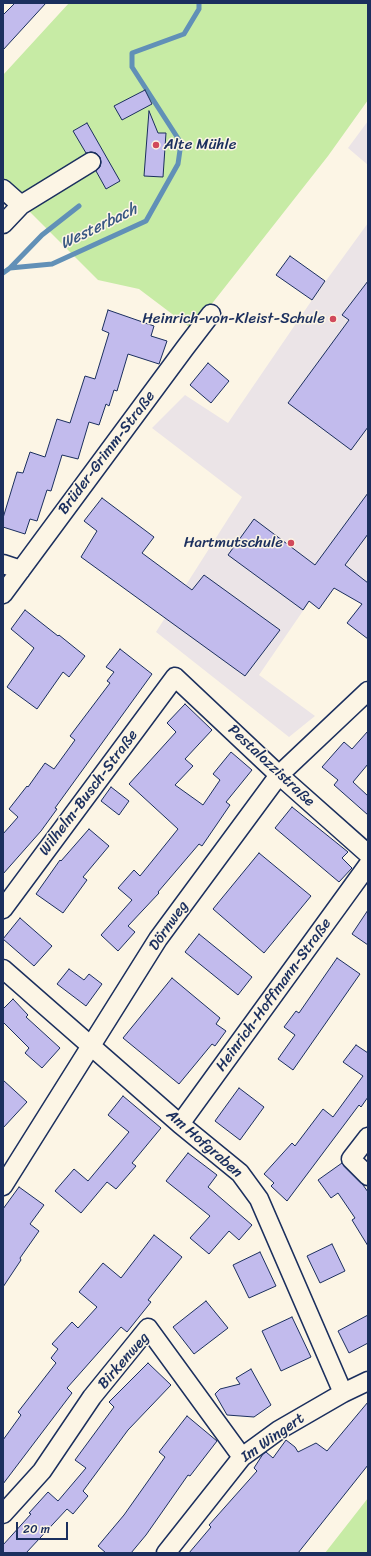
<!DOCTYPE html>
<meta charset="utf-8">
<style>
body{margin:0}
#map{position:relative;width:371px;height:1556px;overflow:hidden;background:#fcf5e5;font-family:Sriracha,sans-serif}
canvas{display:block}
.frame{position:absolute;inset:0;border:4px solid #1b2f5e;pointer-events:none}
.scale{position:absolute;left:16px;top:1522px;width:52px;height:18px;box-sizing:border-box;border:2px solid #1b2f5e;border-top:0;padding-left:5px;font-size:12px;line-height:14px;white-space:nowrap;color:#1b2f5e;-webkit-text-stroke:3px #fcf5e5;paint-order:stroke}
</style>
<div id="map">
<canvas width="371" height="1556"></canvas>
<div class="frame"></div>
<div class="scale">20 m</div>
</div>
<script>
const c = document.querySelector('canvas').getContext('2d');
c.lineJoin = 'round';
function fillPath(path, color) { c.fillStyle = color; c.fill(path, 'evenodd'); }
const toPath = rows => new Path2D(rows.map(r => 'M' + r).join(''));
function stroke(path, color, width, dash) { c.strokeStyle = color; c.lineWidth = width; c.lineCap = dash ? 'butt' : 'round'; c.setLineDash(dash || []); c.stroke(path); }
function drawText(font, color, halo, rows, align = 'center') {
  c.font = font + ' Sriracha,sans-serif'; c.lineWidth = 3; c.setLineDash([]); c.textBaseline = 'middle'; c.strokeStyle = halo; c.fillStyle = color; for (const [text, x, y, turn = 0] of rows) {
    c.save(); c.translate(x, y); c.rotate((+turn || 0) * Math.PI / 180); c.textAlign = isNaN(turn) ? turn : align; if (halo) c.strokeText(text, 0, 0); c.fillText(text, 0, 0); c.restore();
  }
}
fillPath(toPath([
 [368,121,368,165,348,148],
 [368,223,368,639,347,623,361,604,334,588,319,609,309,602,259,675,315,716,289,737,156,632,242,497,152,428,185,395,228,423,312,300]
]), '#ebe4e7');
fillPath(toPath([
 [69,3,368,3,368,100,328,156,192,329,139,289,98,280,25,207,3,183,3,75],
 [368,1498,368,1553,325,1553]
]), '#c7eba5');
stroke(toPath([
 [10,268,42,235,79,206],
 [3,273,10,268,52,264,146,221,178,164,181,143,132,67,132,53,184,34,199,9,199,3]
]), '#6190b7', 5);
const building = toPath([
 [15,3,46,3,3,50,3,15,15,3],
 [145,90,152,104,122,120,114,106,145,90],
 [149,111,158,133,166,133,163,177,144,176,149,111],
 [87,123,120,181,106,189,96,171,100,167,101,162,100,157,96,153,91,152,86,153,73,131,87,123],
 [290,256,325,281,312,300,276,275,290,256],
 [368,281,368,427,351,450,288,403,349,320,342,315,368,281],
 [108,310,154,326,151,336,167,341,159,364,128,354,117,391,114,390,109,406,106,404,99,425,89,422,78,459,62,455,51,491,47,490,37,521,30,519,25,534,3,527,3,518,17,472,23,473,30,452,45,457,57,419,70,423,85,376,95,379,109,333,102,330,108,310],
 [208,363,229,381,211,403,190,385,208,363],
 [368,493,368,534,345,565,368,583,368,639,347,623,362,604,334,588,319,609,309,601,303,610,228,555,254,519,315,565,368,493],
 [102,498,154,537,142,553,192,590,204,575,280,630,245,676,81,557,97,531,84,521,102,498],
 [25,610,58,636,59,635,85,656,69,677,63,672,37,709,7,687,34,648,11,629,25,610],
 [120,649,152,674,55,808,57,809,41,831,3,874,3,834,18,817,9,809,27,786,28,787,45,763,54,769,75,740,70,736,110,683,107,681,114,672,106,667,120,649],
 [185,704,212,730,185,759,193,766,175,785,203,805,220,780,213,774,231,752,252,770,226,802,230,805,202,846,199,844,158,892,159,893,128,926,135,932,118,951,101,935,132,900,118,888,134,870,140,876,178,829,129,784,176,732,167,723,185,704],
 [368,731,368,764,353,782,368,796,368,815,334,785,338,780,322,767,344,742,352,749,368,731],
 [111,787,129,801,119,815,101,801,111,787],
 [292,807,348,852,342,858,352,868,339,882,275,828,292,807],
 [89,829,109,846,83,877,87,880,63,913,36,894,60,860,61,861,89,829],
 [259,853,311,896,264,953,213,909,259,853],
 [368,910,368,945,352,934,368,910],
 [20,918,52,946,34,966,3,939,20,918],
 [199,934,252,977,238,995,185,952,199,934],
 [337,958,360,974,293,1070,278,1059,295,1035,284,1027,296,1011,299,1013,337,958],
 [69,969,84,980,89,974,102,984,86,1006,57,984,69,969],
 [172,978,220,1018,216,1024,226,1031,215,1046,212,1044,179,1084,123,1038,172,978],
 [13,999,28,1015,26,1017,60,1048,42,1068,25,1053,29,1048,3,1022,3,1009,13,999],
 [356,1045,368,1053,368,1097,361,1107,359,1105,287,1201,271,1186,274,1183,264,1174,292,1143,295,1146,323,1109,333,1117,363,1076,343,1062,356,1045],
 [3,1080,27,1102,3,1128,3,1080],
 [239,1088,264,1107,240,1140,215,1121,239,1088],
 [123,1096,161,1128,132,1163,136,1166,116,1189,107,1182,81,1213,55,1191,74,1169,88,1181,129,1132,108,1115,123,1096],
 [188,1153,217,1175,208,1187,252,1225,239,1240,229,1231,209,1254,190,1238,210,1216,166,1181,188,1153],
 [342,1163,363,1185,368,1192,368,1246,352,1220,355,1218,338,1193,331,1198,318,1180,342,1163],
 [19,1187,44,1205,30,1224,39,1231,20,1258,21,1260,3,1287,3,1209,19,1187],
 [154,1235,182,1257,148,1300,151,1302,127,1332,121,1327,67,1388,72,1393,3,1484,3,1440,21,1415,18,1412,56,1363,51,1358,58,1349,52,1344,72,1322,78,1328,97,1307,79,1292,103,1263,121,1278,154,1235],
 [332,1244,345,1271,320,1283,307,1256,332,1244],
 [260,1252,276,1286,249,1298,233,1265,260,1252],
 [206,1301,228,1328,194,1354,173,1327,206,1301],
 [368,1315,368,1343,349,1353,338,1331,368,1315],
 [292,1317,311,1357,281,1371,262,1331,292,1317],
 [148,1363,171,1385,128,1430,83,1491,88,1496,73,1514,67,1509,26,1553,3,1553,3,1545,31,1514,29,1513,48,1492,58,1501,86,1468,75,1460,114,1407,109,1402,148,1363],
 [251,1369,271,1405,254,1417,227,1415,215,1394,220,1389,240,1384,236,1378,251,1369],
 [368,1402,368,1465,298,1553,189,1553,211,1527,209,1525,257,1471,254,1468,263,1454,266,1452,273,1458,286,1440,295,1447,298,1452,316,1443,327,1451,368,1402],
 [187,1416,217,1441,190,1476,188,1475,146,1535,131,1553,106,1553,98,1546,124,1515,165,1457,159,1452,187,1416]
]);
fillPath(building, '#c2bbed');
stroke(building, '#1b2f5e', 1);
const street = toPath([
 [3,189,21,205],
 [3,224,21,205,91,162],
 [3,564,21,570],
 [3,594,185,348,211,314],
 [3,909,175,677,279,775,368,854],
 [3,969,180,1124,240,1173,259,1199,343,1393],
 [180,1124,368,865],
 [368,1137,351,1159,368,1176],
 [3,1186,158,939,279,775,368,691],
 [3,1514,42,1471,92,1397,148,1328,242,1457],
 [166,1553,242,1457,279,1430,343,1393,368,1381]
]);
stroke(street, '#1b2f5e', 21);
stroke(street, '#fcf5e5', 18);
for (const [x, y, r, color] of [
 [156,145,4,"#d1495b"],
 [333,319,4,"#d1495b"],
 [291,543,4,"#d1495b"]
]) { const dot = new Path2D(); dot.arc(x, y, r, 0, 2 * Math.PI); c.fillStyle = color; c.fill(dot); stroke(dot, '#fcf5e5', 1.5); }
drawText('15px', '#1b2f5e', '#fcf5e5', [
 ["Alte Mühle",164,145,"left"],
 ["Heinrich-von-Kleist-Schule",325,319],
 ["Hartmutschule",283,543]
], 'right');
drawText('15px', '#1b2f5e', '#fcf5e5', [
 ["Brüder-Grimm-Straße",107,453,-53],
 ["Pestalozzistraße",271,766,43],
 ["Wilhelm-Busch-Straße",89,793,-53],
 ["Dörnweg",169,926,-55],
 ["Heinrich-Hoffmann-Straße",274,995,-54],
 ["Am Hofgraben",204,1144,41],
 ["Birkenweg",124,1361,-49],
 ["Im Wingert",273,1438,-35]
]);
drawText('italic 16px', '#385883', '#fcf5e5', [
 ["Westerbach",99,227,-26]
]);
</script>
